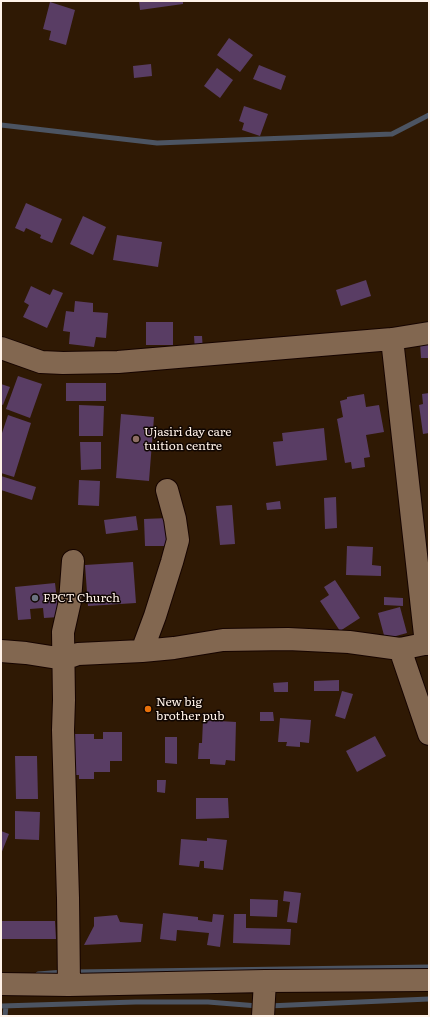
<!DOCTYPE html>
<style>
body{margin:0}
#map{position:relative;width:430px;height:1017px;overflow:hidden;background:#2f1904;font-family:Literata,serif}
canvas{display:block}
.frame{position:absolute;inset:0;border:2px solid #fff2e8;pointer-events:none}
</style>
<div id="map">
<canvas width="430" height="1017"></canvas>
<div class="frame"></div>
</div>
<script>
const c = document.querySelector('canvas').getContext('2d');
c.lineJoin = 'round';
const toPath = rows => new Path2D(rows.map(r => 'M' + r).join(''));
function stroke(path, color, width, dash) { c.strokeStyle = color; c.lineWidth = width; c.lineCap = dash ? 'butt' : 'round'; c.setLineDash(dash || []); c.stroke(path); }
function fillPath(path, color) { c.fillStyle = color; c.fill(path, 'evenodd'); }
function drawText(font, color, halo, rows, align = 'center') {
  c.font = font + ' Literata,serif'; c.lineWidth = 3; c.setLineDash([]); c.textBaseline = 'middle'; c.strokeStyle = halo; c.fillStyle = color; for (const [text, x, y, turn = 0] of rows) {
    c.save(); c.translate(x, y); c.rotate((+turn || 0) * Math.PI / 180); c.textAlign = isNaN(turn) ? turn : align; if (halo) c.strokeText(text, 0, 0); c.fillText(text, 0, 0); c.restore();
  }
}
stroke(toPath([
 [1,125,157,143,392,134,429,115],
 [74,972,429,967],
 [38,974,64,972],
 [1,1006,136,1002,208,1002,258,1006],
 [268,1006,429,999],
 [5,1016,6,1006]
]), '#4c5462', 5);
fillPath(toPath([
 [139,1,183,1,183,4,140,10],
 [50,2,75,10,66,45,49,40,51,31,43,29],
 [229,38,253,55,240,72,217,55],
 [151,64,152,76,134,78,133,66],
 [259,65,286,76,281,90,253,79],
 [217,68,233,80,220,98,204,86],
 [244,106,268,114,260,136,242,130,244,123,239,121],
 [26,203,62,219,52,243,40,238,41,235,26,228,24,232,15,228],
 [83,216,106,227,93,255,70,244],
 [117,235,162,242,158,267,113,260],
 [366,280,371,296,341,306,336,290],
 [31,286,50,295,53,289,63,293,47,328,23,317,29,305,24,302],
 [75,301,93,303,93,312,108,313,106,338,96,337,94,347,69,344,70,332,63,331,66,311,74,312],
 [146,322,173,322,173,345,146,345],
 [194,336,202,336,203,351,195,351],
 [420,342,429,342,429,358,421,358],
 [18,376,42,384,30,418,6,409],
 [66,383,106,383,106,401,66,401],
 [1,384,10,387,3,405,1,404],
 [429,393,429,433,423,434,419,405,423,404,422,394],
 [364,394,366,407,379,405,384,432,366,435,370,457,364,458,365,467,352,469,351,462,345,463,337,419,343,417,340,401,347,399,347,397],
 [79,405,104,406,103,436,79,436],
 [121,414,154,417,149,481,116,478],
 [8,415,31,423,14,477,1,473,1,436],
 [324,428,327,460,276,466,273,442,283,441,282,433],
 [80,442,101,442,101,469,81,470],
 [1,476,36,487,32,500,1,490],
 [79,480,100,481,99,506,78,505],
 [336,497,337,528,325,529,324,498],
 [280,501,281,509,267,510,266,503],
 [232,505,235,544,220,545,216,506],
 [136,516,138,530,106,534,104,520],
 [168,518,169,546,145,546,144,519],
 [347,546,373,547,372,565,381,566,381,576,346,575],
 [133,562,136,603,88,606,85,565],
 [335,580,360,618,340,631,320,601,329,595,324,587],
 [55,583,59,617,44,618,43,608,30,609,31,619,18,620,15,587],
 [384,597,403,598,403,606,384,605],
 [400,607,407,633,385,639,378,613],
 [339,680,339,691,314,691,314,681],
 [288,682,288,692,274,692,273,683],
 [342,691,353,694,345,719,335,716],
 [260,712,273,712,274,721,260,721],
 [280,718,311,720,309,743,300,742,300,747,286,746,287,742,278,742],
 [203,720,236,722,235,761,226,760,225,765,210,764,210,759,198,759,199,743,202,743],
 [103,732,122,732,122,761,110,761,110,772,94,772,94,779,79,779,79,775,71,775,71,757,75,757,75,734,94,734,94,739,103,739],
 [375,736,386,756,357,772,346,751],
 [165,737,177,737,177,764,165,763],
 [15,756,37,756,38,799,16,799],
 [157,780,166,780,165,793,157,792],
 [196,798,228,798,229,818,196,819],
 [15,811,40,812,39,840,15,839],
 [1,831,9,834,1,854],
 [207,838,227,840,223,870,204,868,204,861,200,861,199,867,179,865,181,839,207,841],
 [284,891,301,893,297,923,287,922,290,902,283,901],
 [250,899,278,900,277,917,250,916],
 [163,913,198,917,198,920,212,922,213,914,224,915,220,947,207,945,209,933,177,930,176,941,160,939],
 [234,914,246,914,246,928,291,929,290,945,233,943],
 [117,915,120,922,143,924,141,942,84,945,94,926,94,917],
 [1,921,55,921,56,939,1,939]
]), '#593d64');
const minor = toPath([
 [392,339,426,644],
 [1,348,41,362,63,363,118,362,392,339,429,333],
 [400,649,429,734],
 [1,651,26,653,64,659,78,654,142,651,174,648,223,640,288,639,349,642,400,649,429,643],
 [142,651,155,616,172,562,178,540,175,519,167,490],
 [1,984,69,985,265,981,429,980],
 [69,985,68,898,63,730,64,700,63,632,70,601,73,561],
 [263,1016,265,981]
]);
stroke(minor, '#160400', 24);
stroke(minor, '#826750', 22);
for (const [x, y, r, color] of [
 [136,439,4,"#8d6e63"],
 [35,598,4,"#6b7280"],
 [148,709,4,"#e8710a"]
]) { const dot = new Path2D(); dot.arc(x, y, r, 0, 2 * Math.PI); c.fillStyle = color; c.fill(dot); stroke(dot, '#100602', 1.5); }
drawText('12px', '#fff2e8', '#100602', [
 ["Ujasiri day care",144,432],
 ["tuition centre",144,446],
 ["FPCT Church",43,598],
 ["New big",156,702],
 ["brother pub",156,716]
], 'left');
</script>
